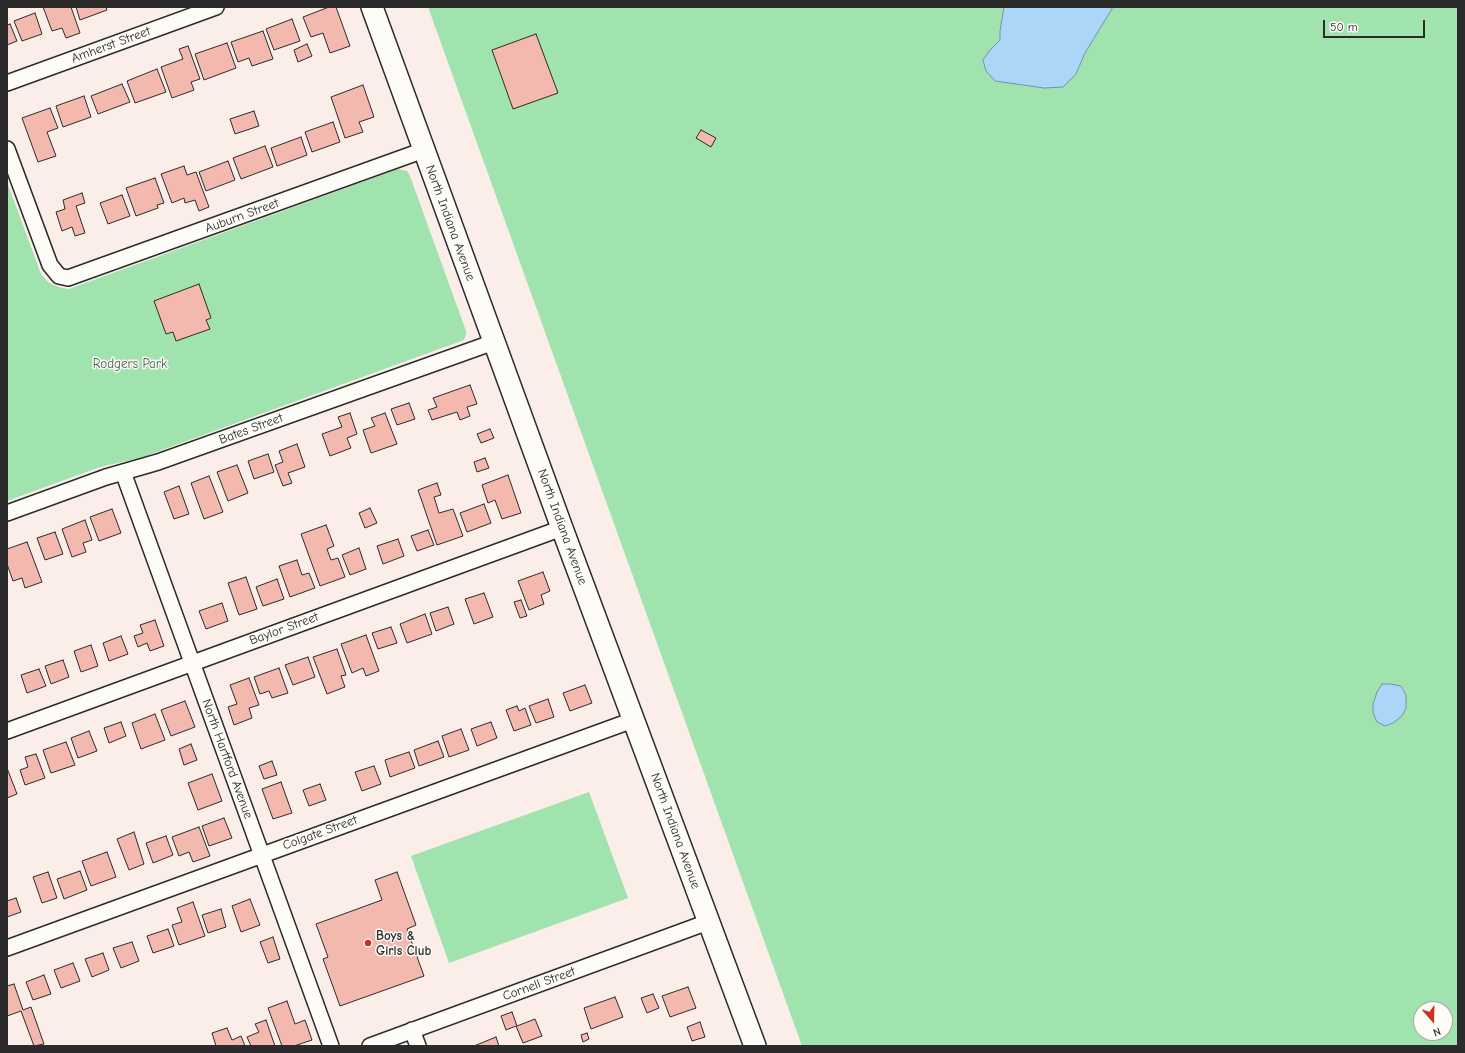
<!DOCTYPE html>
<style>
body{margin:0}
#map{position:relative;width:1465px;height:1053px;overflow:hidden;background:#fbeee8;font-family:"Comic Neue",sans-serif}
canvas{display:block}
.frame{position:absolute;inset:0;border:8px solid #2b2b2b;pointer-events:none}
.north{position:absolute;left:1413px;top:1001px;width:40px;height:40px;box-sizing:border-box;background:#fdfcf7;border:1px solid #a9a8a5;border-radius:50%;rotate:160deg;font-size:11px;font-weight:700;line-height:16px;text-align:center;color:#2b2b2b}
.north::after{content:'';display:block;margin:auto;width:14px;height:18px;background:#c8321e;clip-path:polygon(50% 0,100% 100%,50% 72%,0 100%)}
.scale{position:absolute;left:1323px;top:20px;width:102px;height:18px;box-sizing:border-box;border:2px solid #2b2b2b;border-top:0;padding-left:5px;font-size:12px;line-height:14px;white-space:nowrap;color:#2b2b2b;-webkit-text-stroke:3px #fdfcf7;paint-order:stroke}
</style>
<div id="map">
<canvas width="1465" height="1053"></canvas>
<div class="frame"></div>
<div class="north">N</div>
<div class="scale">50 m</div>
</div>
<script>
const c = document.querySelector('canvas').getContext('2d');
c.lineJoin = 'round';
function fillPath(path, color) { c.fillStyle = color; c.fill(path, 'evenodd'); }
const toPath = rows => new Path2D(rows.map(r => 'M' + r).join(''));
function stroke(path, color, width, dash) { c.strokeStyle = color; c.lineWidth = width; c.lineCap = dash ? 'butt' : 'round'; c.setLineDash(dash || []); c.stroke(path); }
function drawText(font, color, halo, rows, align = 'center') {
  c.font = font + ' "Comic Neue",sans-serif'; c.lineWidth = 3; c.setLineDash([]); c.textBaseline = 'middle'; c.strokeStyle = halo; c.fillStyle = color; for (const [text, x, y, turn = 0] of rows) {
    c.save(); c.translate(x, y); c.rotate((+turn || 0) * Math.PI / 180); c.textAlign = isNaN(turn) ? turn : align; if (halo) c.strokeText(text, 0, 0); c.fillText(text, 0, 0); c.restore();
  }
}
fillPath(toPath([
 [428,7,1458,7,1458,1046,802,1046],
 [1421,1009,1445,1009,1445,1033,1421,1033],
 [398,169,407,171,410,176,466,331,466,335,464,340,140,458,100,467,7,501,7,182,41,274,48,282,54,285,62,288,69,289],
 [589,792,628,898,449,963,411,856]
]), '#a0e3af');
const water = toPath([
 [1004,7,1113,7,1085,53,1076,74,1063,87,1044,88,995,81,986,71,983,60,990,50,1000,40,1000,31,1004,7],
 [1382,684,1391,684,1401,686,1406,695,1406,708,1402,716,1393,723,1385,726,1377,722,1373,713,1373,704,1377,692,1382,684]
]);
fillPath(water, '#acd6f7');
stroke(water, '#7892a5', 1);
const building = toPath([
 [43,7,71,7,80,33,66,38,62,28,52,31,43,7],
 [76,7,106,7,107,10,80,20,76,7],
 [329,7,336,7,350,46,330,53,323,33,311,37,303,17,329,7],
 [35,13,42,34,22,41,14,21,35,13],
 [292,19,300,41,274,50,266,29,292,19],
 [10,24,17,41,7,45,7,25,10,24],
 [263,31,273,59,252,66,249,58,238,62,231,42,263,31],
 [536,34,558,93,513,109,492,50,536,34],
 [227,43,236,68,204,80,195,54,227,43],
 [307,44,312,56,298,62,294,50,307,44],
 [188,46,200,79,191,82,194,90,172,98,161,67,183,59,179,49,188,46],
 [157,69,166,92,135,103,127,81,157,69],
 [122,84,130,102,98,114,91,96,122,84],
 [363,85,374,117,359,122,363,132,345,138,331,97,363,85],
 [84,96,91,117,63,127,56,106,84,96],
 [50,108,58,128,47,132,56,156,38,162,22,118,50,108],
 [254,111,259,126,235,134,230,119,254,111],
 [333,122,340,142,312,152,305,132,333,122],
 [701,130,716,138,711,147,696,138,701,130],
 [301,137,307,155,277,166,271,148,301,137],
 [265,146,273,167,241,179,233,158,265,146],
 [228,161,235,180,206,191,199,172,228,161],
 [184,166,187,175,196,172,209,207,199,211,195,200,185,203,184,198,172,203,161,174,184,166],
 [155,178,164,203,157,205,158,208,136,216,126,188,155,178],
 [82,193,85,203,76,206,85,233,75,236,72,227,62,231,56,212,65,209,63,200,82,193],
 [122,195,130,216,108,224,100,203,122,195],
 [199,284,211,318,206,320,210,329,176,341,173,332,166,334,154,301,199,284],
 [470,385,477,404,467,407,470,416,460,420,457,412,432,420,428,410,437,407,433,398,470,385],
 [409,403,415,419,397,425,391,409,409,403],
 [350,413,357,434,347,438,351,448,330,456,322,434,342,427,338,417,350,413],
 [385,413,397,444,371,453,363,430,375,426,371,418,385,413],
 [490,429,494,438,481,443,477,434,490,429],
 [297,444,305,467,288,473,292,483,283,486,275,465,283,462,279,451,297,444],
 [268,454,274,472,254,479,248,461,268,454],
 [485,458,489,468,477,472,474,462,485,458],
 [237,465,248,493,228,501,217,472,237,465],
 [508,475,521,513,502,519,495,500,488,503,482,485,508,475],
 [209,476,223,512,204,519,191,483,209,476],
 [437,483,441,495,434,497,439,513,453,509,463,536,437,545,418,490,437,483],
 [179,486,189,514,174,519,164,492,179,486],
 [484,504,491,523,467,532,460,513,484,504],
 [370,508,377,523,365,528,359,513,370,508],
 [112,509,121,533,99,541,90,517,112,509],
 [85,520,92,540,83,543,86,552,72,557,62,529,85,520],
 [326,525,334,546,327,549,331,560,338,558,345,577,320,586,301,534,326,525],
 [428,530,434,545,417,551,411,536,428,530],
 [55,532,63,554,45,560,37,538,55,532],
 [398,539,404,556,383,564,377,546,398,539],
 [27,542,42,582,25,588,22,578,13,581,7,564,7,549,27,542],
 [359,548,366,569,350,575,342,555,359,548],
 [297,560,302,575,309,573,315,588,290,597,279,566,297,560],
 [543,572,550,591,541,595,544,604,529,610,518,581,543,572],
 [246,577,257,609,239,615,228,583,246,577],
 [277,579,284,599,263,606,256,587,277,579],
 [484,593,493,617,474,624,465,599,484,593],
 [521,600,527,616,520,618,514,602,521,600],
 [222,603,228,621,206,629,199,611,222,603],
 [448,607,454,624,436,631,430,613,448,607],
 [425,614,432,634,407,643,400,624,425,614],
 [155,620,164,646,150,651,147,643,138,647,134,636,143,633,140,625,155,620],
 [391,627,397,643,378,649,372,633,391,627],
 [366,635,379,671,366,676,363,668,352,673,341,644,366,635],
 [121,636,128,654,109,661,103,643,121,636],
 [91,645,98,666,81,672,74,651,91,645],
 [337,649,346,675,341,676,345,687,327,694,313,657,337,649],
 [308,657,315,677,293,685,285,665,308,657],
 [63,660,69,677,51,684,45,666,63,660],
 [279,668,288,693,272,698,269,691,260,694,254,677,279,668],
 [39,669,46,686,27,693,21,675,39,669],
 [249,678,259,705,249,708,252,718,234,725,228,707,237,704,230,685,249,678],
 [585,685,592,703,570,711,563,693,585,685],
 [548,699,554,717,536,723,529,706,548,699],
 [185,701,195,727,171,736,161,710,185,701],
 [517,706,519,711,525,708,531,725,514,731,506,710,517,706],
 [155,714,165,740,141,749,132,723,155,714],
 [121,722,126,736,109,743,104,728,121,722],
 [491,722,497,738,477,746,471,729,491,722],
 [461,729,469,750,449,757,442,736,461,729],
 [89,731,97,751,78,758,71,738,89,731],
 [438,741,444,757,419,766,414,750,438,741],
 [66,742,75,765,51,773,43,750,66,742],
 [191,744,197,760,184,765,179,749,191,744],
 [409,752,415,768,390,777,385,760,409,752],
 [36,754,45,778,25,785,20,770,28,767,25,757,36,754],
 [272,761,277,775,264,779,259,766,272,761],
 [374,766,381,784,362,791,355,772,374,766],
 [7,768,17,794,7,798,7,768],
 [212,774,222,801,198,810,188,783,212,774],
 [281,782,292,813,273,819,262,789,281,782],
 [320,784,326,800,309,806,303,790,320,784],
 [224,818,232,838,209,846,202,826,224,818],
 [199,827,210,856,193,862,189,852,179,856,172,837,199,827],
 [134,832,144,864,129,870,117,839,134,832],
 [166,836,173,855,153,863,146,843,166,836],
 [107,852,116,877,91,886,82,861,107,852],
 [80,871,87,890,64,899,57,879,80,871],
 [48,872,57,898,42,903,33,877,48,872],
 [397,872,416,925,407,929,424,976,340,1006,323,959,328,957,316,924,382,900,375,880,397,872],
 [16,898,21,912,7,917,7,901,16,898],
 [250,899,260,925,241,932,232,906,250,899],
 [193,902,205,936,179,945,172,925,182,922,177,908,193,902],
 [221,909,226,927,208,933,202,915,221,909],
 [168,929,174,946,153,953,147,936,168,929],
 [273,937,280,959,268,963,260,942,273,937],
 [132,942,139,961,121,968,113,948,132,942],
 [103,953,109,970,92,977,85,959,103,953],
 [73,963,80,981,61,988,54,970,73,963],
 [44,975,51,994,33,1000,26,982,44,975],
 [14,984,23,1010,31,1007,44,1044,34,1046,21,1011,7,1016,7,986,14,984],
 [688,987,696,1008,670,1017,662,996,688,987],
 [653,994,659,1008,647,1013,641,998,653,994],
 [615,997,623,1017,591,1029,584,1008,615,997],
 [287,1001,295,1024,305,1020,312,1040,294,1046,282,1046,268,1008,287,1001],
 [512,1012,517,1026,535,1019,542,1036,523,1043,516,1026,506,1030,501,1016,512,1012],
 [266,1020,275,1046,251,1046,247,1037,259,1032,255,1024,266,1020],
 [700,1022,705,1037,692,1041,687,1027,700,1022],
 [227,1028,232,1040,241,1036,245,1046,216,1046,212,1033,227,1028],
 [587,1033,589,1039,583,1042,581,1035,587,1033],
 [496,1037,499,1046,474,1046,496,1037]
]);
fillPath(building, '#f3b8ae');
stroke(building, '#2b2b2b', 1);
const minor = toPath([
 [7,83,216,7],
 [7,149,50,265,59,276,68,278,424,150],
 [123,472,331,1046],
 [7,513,106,477,158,462,494,342],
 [7,731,562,528],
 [7,948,633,720],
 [412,1030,418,1046],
 [370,1046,708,922]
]);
const secondary = toPath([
 [372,7,562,528,755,1046]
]);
stroke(minor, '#2b2b2b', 18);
stroke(secondary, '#2b2b2b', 24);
stroke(minor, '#fdfcf7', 15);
stroke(secondary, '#fdfcf7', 21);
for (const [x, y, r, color] of [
 [368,943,4,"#c8321e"]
]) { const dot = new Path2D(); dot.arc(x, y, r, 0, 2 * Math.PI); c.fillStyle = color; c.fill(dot); stroke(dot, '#fdfcf7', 1.5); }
drawText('13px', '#2b2b2b', '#fdfcf7', [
 ["Amherst Street",111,45,-20],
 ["Auburn Street",242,216,-20],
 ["North Indiana Avenue",450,223,70],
 ["Bates Street",251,429,-20],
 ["North Indiana Avenue",562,527,70],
 ["Baylor Street",284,629,-20],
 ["North Hartford Avenue",227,759,70],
 ["North Indiana Avenue",675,831,70],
 ["Colgate Street",320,833,-20],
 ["Cornell Street",539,984,-20]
]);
drawText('13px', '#48594c', '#fdfcf7', [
 ["Rodgers Park",130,364]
]);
drawText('bold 13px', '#2b2b2b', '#fdfcf7', [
 ["Boys &",376,936],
 ["Girls Club",376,951]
], 'left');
</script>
